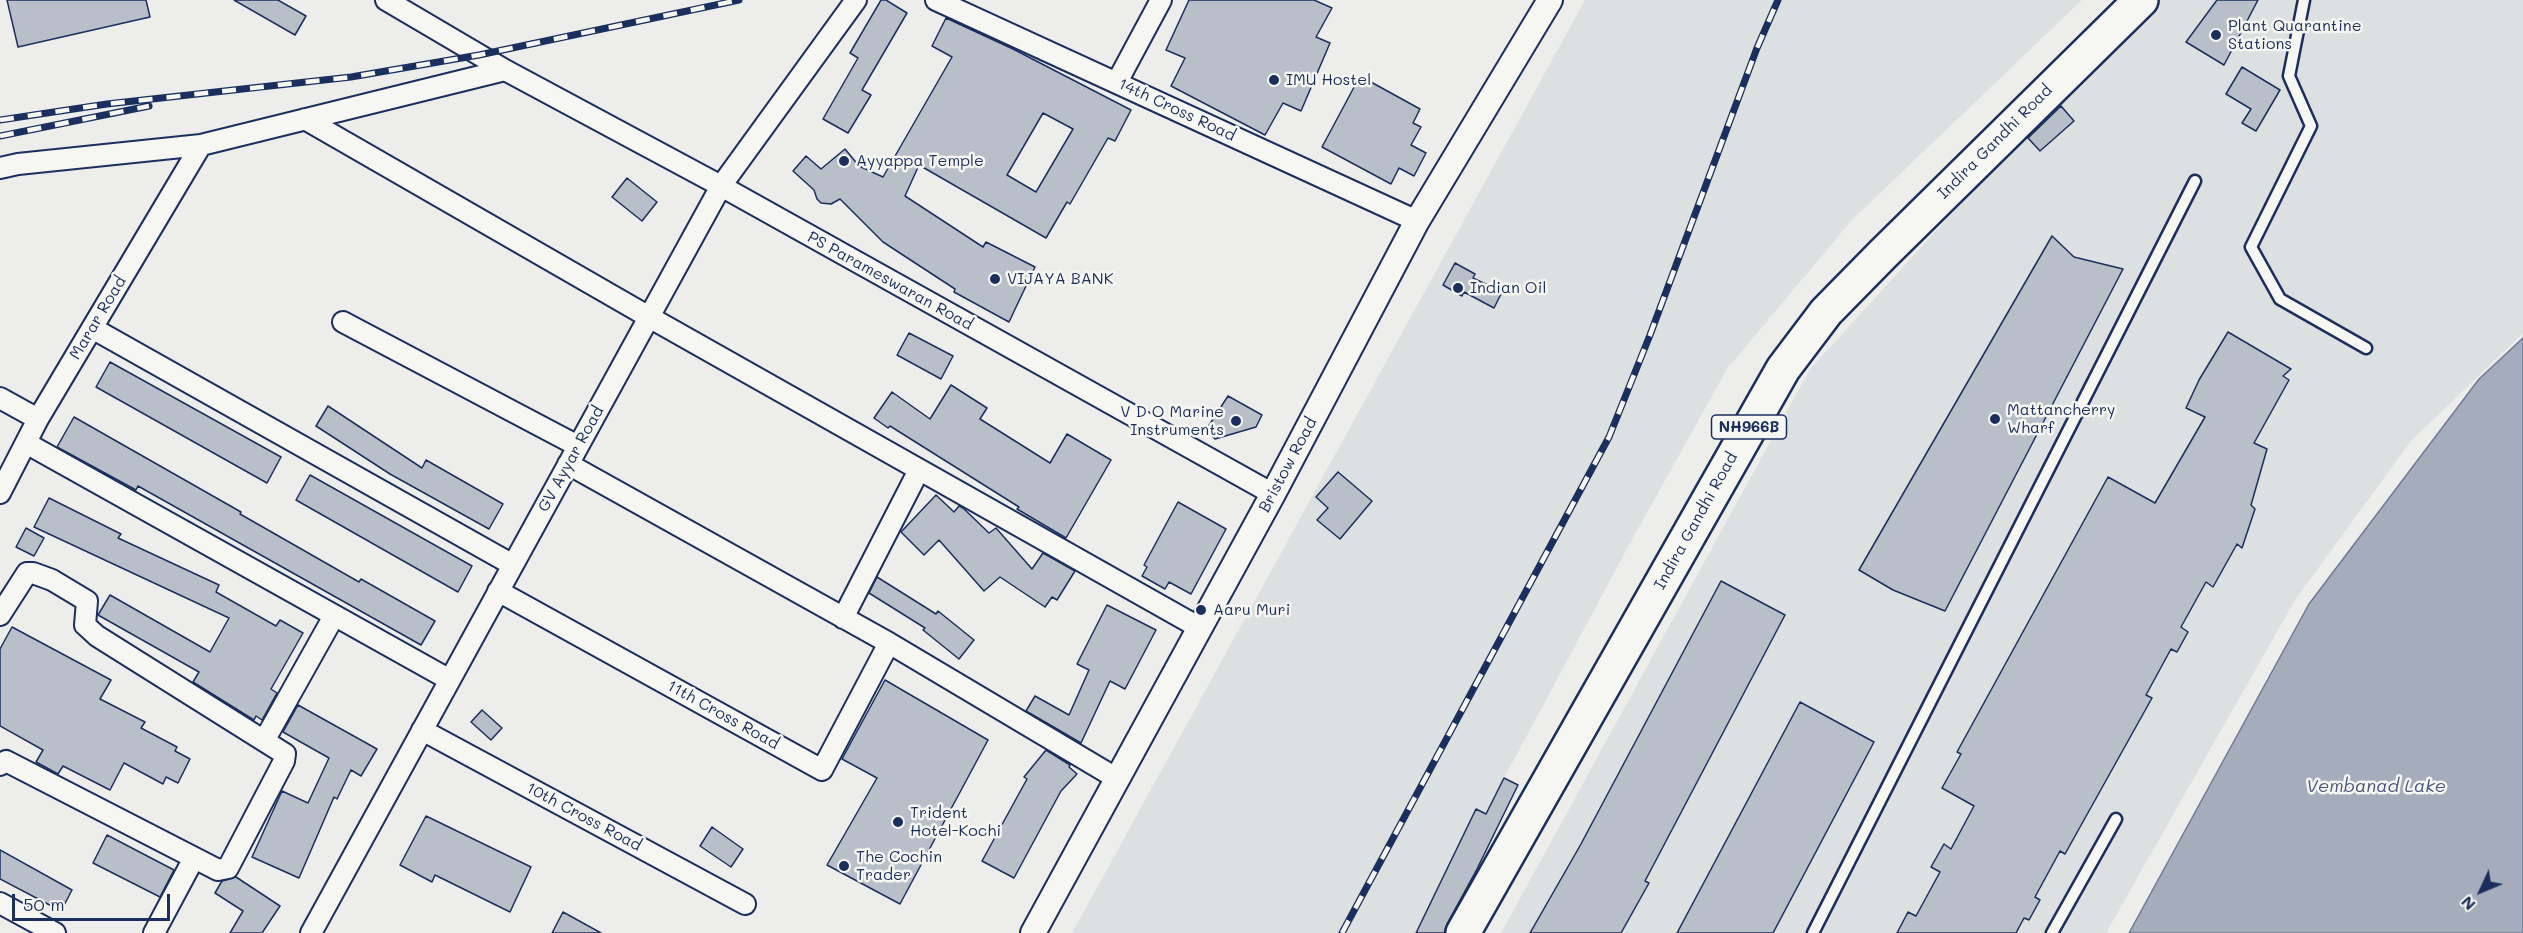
<!DOCTYPE html>
<style>
body{margin:0}
#map{position:relative;width:2523px;height:933px;overflow:hidden;background:#edeeec;font-family:Mali,sans-serif}
canvas{display:block}
.north{position:absolute;left:2451px;top:861px;width:60px;height:60px;-webkit-text-stroke:4px #f6f6f2;paint-order:stroke;rotate:226deg;font-size:16px;font-weight:700;line-height:24px;text-align:center;color:#1b2f5e}
.north::after{content:'';display:block;margin:auto;width:21px;height:27px;background:#1b2f5e;clip-path:polygon(50% 0,100% 100%,50% 72%,0 100%)}
.scale{position:absolute;left:12px;top:894px;width:158px;height:27px;box-sizing:border-box;border:3px solid #1b2f5e;border-top:0;padding-left:8px;font-size:18px;line-height:21px;white-space:nowrap;color:#1b2f5e;-webkit-text-stroke:4px #f6f6f2;paint-order:stroke}
</style>
<div id="map">
<canvas width="2523" height="933"></canvas>
<div class="north">N</div>
<div class="scale">50 m</div>
</div>
<script>
const c = document.querySelector('canvas').getContext('2d');
c.lineJoin = 'round';
function fillPath(path, color) { c.fillStyle = color; c.fill(path, 'evenodd'); }
const toPath = rows => new Path2D(rows.map(r => 'M' + r).join(''));
function stroke(path, color, width, dash) { c.strokeStyle = color; c.lineWidth = width; c.lineCap = dash ? 'butt' : 'round'; c.setLineDash(dash || []); c.stroke(path); }
function drawText(font, color, halo, rows, align = 'center') {
  c.font = font + ' Mali,sans-serif'; c.lineWidth = 5; c.setLineDash([]); c.textBaseline = 'middle'; c.strokeStyle = halo; c.fillStyle = color; for (const [text, x, y, turn = 0] of rows) {
    c.save(); c.translate(x, y); c.rotate((+turn || 0) * Math.PI / 180); c.textAlign = isNaN(turn) ? turn : align; if (halo) c.strokeText(text, 0, 0); c.fillText(text, 0, 0); c.restore();
  }
}
fillPath(toPath([
 [1585,0,2082,0,1851,221,1727,369,1628,547,1421,933,1072,933],
 [2155,0,2523,0,2523,333,2411,441,2295,600,2106,933,1501,933,1810,369,2092,60]
]), '#dde0e1');
const water = toPath([
 [2523,338,2523,933,2129,933,2309,604,2479,379,2523,338]
]);
fillPath(water, '#a5acbc');
stroke(water, '#6e7a96', 1.5);
const building = toPath([
 [7,0,146,0,150,17,18,47,7,0],
 [234,0,278,0,306,16,295,35,234,0],
 [881,0,886,0,907,13,862,90,871,95,848,133,823,119,858,58,850,53,881,0],
 [1189,0,1314,0,1332,8,1316,37,1330,43,1301,111,1283,103,1265,135,1171,86,1185,58,1166,50,1189,0],
 [2217,0,2258,0,2224,65,2186,42,2217,0],
 [946,18,1013,49,1131,110,1115,141,1108,138,1070,204,1067,202,1046,238,919,165,905,196,983,247,986,242,1035,267,1009,322,954,292,955,289,883,242,840,199,831,204,821,203,817,199,814,190,793,171,806,156,821,169,845,149,859,166,883,177,952,57,932,46,946,18],
 [1043,113,1073,129,1036,192,1007,175,1043,113],
 [2242,67,2280,90,2256,131,2242,123,2251,109,2226,94,2242,67],
 [1360,76,1420,109,1413,123,1421,127,1411,145,1426,153,1414,176,1399,168,1391,184,1322,147,1360,76],
 [2061,106,2074,121,2040,151,2028,138,2061,106],
 [627,178,657,202,642,221,612,197,627,178],
 [2052,236,2074,257,2123,269,1945,611,1893,590,1859,570,2052,236],
 [1455,263,1475,274,1473,278,1502,292,1494,308,1464,292,1462,296,1443,285,1455,263],
 [2228,332,2291,369,2283,376,2289,380,2254,443,2267,449,2251,505,2255,509,2242,548,2237,544,2213,587,2206,582,2181,627,2188,632,2177,652,2171,649,2146,695,2152,698,2065,854,2060,851,2035,897,2040,900,2029,920,2024,918,2016,933,1897,933,1908,912,1916,916,1940,872,1931,867,1944,844,1951,849,1974,806,1942,788,1961,754,1957,752,2108,477,2155,503,2205,417,2186,408,2199,380,2228,332],
 [909,333,953,356,941,379,897,355,909,333],
 [110,362,281,457,267,483,96,387,110,362],
 [951,385,987,408,980,419,1050,463,1067,434,1111,460,1066,538,1017,509,1019,507,890,426,888,428,874,418,892,392,930,419,951,385],
 [1228,396,1262,415,1256,427,1215,439,1206,430,1228,396],
 [328,406,422,468,426,460,503,504,489,529,390,474,316,426,328,406],
 [74,417,241,512,240,514,359,582,361,579,435,621,421,645,138,486,136,490,57,447,74,417],
 [1338,472,1372,501,1340,539,1317,520,1328,508,1316,497,1338,472],
 [310,475,472,566,458,592,296,500,310,475],
 [936,495,954,512,959,506,963,508,989,533,996,528,1032,569,1043,553,1075,571,1057,600,1052,597,1045,607,1000,577,984,591,939,540,924,555,901,532,936,495],
 [49,498,121,534,118,538,219,585,216,592,276,626,280,620,303,633,271,689,277,693,262,720,256,716,254,720,193,682,199,672,98,615,110,595,210,652,229,618,34,527,49,498],
 [1178,502,1226,529,1191,594,1169,582,1165,589,1142,576,1147,567,1144,565,1178,502],
 [26,528,44,538,34,556,16,547,26,528],
 [877,577,936,614,938,611,974,640,959,659,923,630,925,628,869,593,877,577],
 [1721,581,1785,615,1645,881,1649,883,1621,933,1530,933,1581,844,1721,581],
 [1107,605,1156,630,1125,689,1110,681,1081,743,1026,711,1035,696,1069,715,1089,670,1077,664,1107,605],
 [12,627,111,680,100,699,145,722,141,728,177,747,175,751,190,759,178,783,166,777,163,784,124,763,110,790,63,766,58,774,36,762,43,750,0,726,0,649,12,627],
 [885,680,988,740,900,904,827,865,877,778,842,759,885,680],
 [1800,702,1874,742,1773,933,1677,933,1800,702],
 [298,705,377,749,361,776,351,770,337,799,334,797,299,878,252,857,282,791,308,803,329,758,283,732,298,705],
 [482,710,502,728,491,740,471,722,482,710],
 [1046,750,1070,765,1069,767,1077,774,1061,791,1014,878,982,861,1027,779,1024,777,1046,750],
 [1504,778,1518,785,1477,869,1447,924,1444,933,1416,933,1476,809,1486,814,1504,778],
 [426,816,531,867,510,912,435,875,432,882,400,865,426,816],
 [712,827,743,849,731,867,700,846,712,827],
 [107,835,174,870,160,897,93,863,107,835],
 [0,850,72,890,61,911,0,879,0,850],
 [236,877,280,906,262,933,230,933,243,911,215,893,222,881,236,877],
 [563,912,601,933,552,933,563,912]
]);
fillPath(building, '#b9bfc8');
stroke(building, '#1b2f5e', 1.5);
const service = toPath([
 [2304,0,2289,76,2311,126,2251,247,2280,299,2366,348],
 [1813,933,2195,181],
 [2052,933,2116,819]
]);
const minor = toPath([
 [386,0,505,70,721,186,1273,494],
 [936,0,1417,221],
 [1117,82,1161,0],
 [305,119,649,317,1200,628],
 [0,168,18,164,201,145,505,70],
 [343,322,578,446],
 [92,328,513,565],
 [0,398,38,419],
 [26,443,450,680],
 [568,464,889,643,1116,778],
 [0,493,38,419,201,145],
 [498,591,822,770,889,643],
 [0,615,27,573,33,573,52,580,87,601,85,625,97,636,285,754,284,761,228,868,218,870,6,761,0,765],
 [843,618,919,470],
 [422,730,745,904],
 [264,741,334,616],
 [0,903,55,933],
 [154,933,194,858],
 [311,933,721,186,856,0]
]);
const tertiary = toPath([
 [1033,933,1273,494,1417,221,1550,0]
]);
const trunk = toPath([
 [1463,933,1783,369,1826,312,1883,254,2141,0]
]);
stroke(service, '#1b2f5e', 15);
stroke(minor, '#1b2f5e', 24);
stroke(tertiary, '#1b2f5e', 28);
stroke(trunk, '#1b2f5e', 38);
stroke(service, '#f6f6f2', 10);
stroke(minor, '#f6f6f2', 20);
stroke(tertiary, '#f6f6f2', 24);
stroke(trunk, '#f6f6f2', 33);
const rail = toPath([
 [0,120,107,104,351,77,479,55,739,0],
 [0,136,149,106],
 [1342,933,1609,437,1650,335,1757,48,1778,0]
]);
stroke(rail, '#1b2f5e', 7);
stroke(rail, '#f6f6f2', 4.5, [14]);
for (const [x, y, r, color] of [
 [2216,35,6,"#1b2f5e"],
 [1274,80,6,"#1b2f5e"],
 [844,161,6,"#1b2f5e"],
 [995,279,6,"#1b2f5e"],
 [1458,288,6,"#1b2f5e"],
 [1995,419,6,"#1b2f5e"],
 [1236,421,6,"#1b2f5e"],
 [1201,610,6,"#1b2f5e"],
 [898,822,6,"#1b2f5e"],
 [844,866,6,"#1b2f5e"]
]) { const dot = new Path2D(); dot.arc(x, y, r, 0, 2 * Math.PI); c.fillStyle = color; c.fill(dot); stroke(dot, '#f6f6f2', 2); }
for (const [x, y, w] of [
 [1749,427,75]
]) { const box = new Path2D(); box.roundRect(x - w / 2, y - 12, w, 24, 4.5); c.fillStyle = '#f6f6f2'; c.fill(box); stroke(box, '#1b2f5e', 1.5); }
drawText('bold 15px', '#1b2f5e', null, [
 ["NH966B",1749,427]
]);
drawText('16px', '#1b2f5e', '#f6f6f2', [
 ["Plant Quarantine",2228,26],
 ["Stations",2228,44],
 ["IMU Hostel",1286,80],
 ["Ayyappa Temple",856,161],
 ["VIJAYA BANK",1007,279],
 ["Indian Oil",1470,288],
 ["Mattancherry",2007,410],
 ["Wharf",2007,428],
 ["V D O Marine",1224,412,"right"],
 ["Instruments",1224,430,"right"],
 ["Aaru Muri",1213,610],
 ["Trident",910,813],
 ["Hotel-Kochi",910,831],
 ["The Cochin",856,857],
 ["Trader",856,875]
], 'left');
drawText('16px', '#1b2f5e', '#f6f6f2', [
 ["14th Cross Road",1177,110,25],
 ["Indira Gandhi Road",1995,142,-45],
 ["PS Parameswaran Road",890,281,29],
 ["Marar Road",98,318,-59],
 ["GV Ayyar Road",571,459,-61],
 ["Bristow Road",1288,465,-62],
 ["Indira Gandhi Road",1696,521,-61],
 ["11th Cross Road",723,715,29],
 ["10th Cross Road",584,817,28]
]);
drawText('italic 18px', '#44547a', '#f6f6f2', [
 ["Vembanad Lake",2376,786]
]);
</script>
